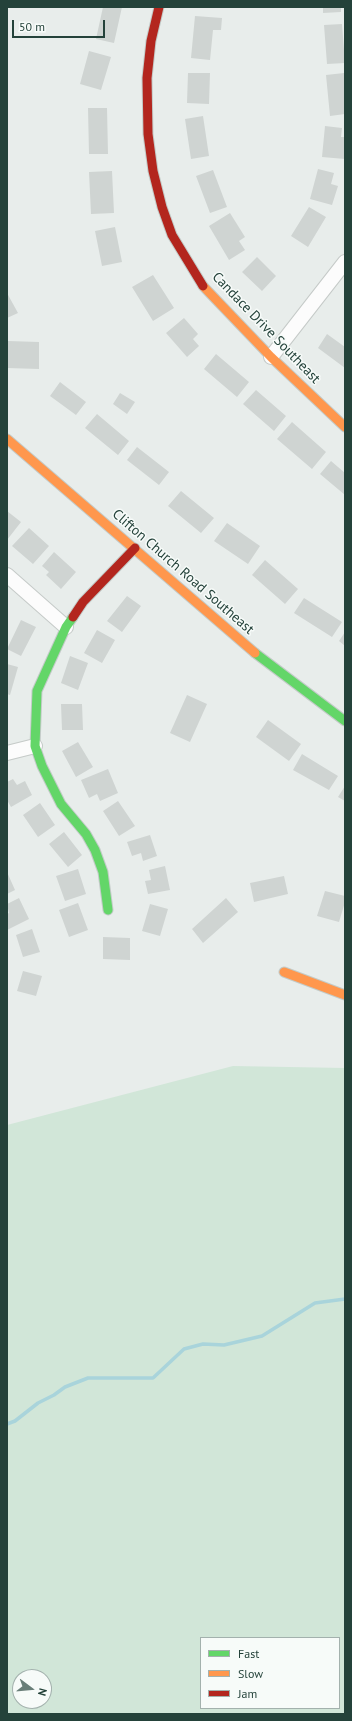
<!DOCTYPE html>
<style>
body{margin:0}
#map{position:relative;width:352px;height:1721px;overflow:hidden;background:#e8edeb;font-family:"PT Sans",sans-serif}
canvas{display:block}
.frame{position:absolute;inset:0;border:8px solid #24423a;pointer-events:none}
.legend{position:absolute;left:200px;top:1637px;width:140px;height:72px;box-sizing:border-box;background:#f7fbf9;border:1px solid #a3b1ad;margin:0;padding:5px 7px;list-style:none;font-size:12px;color:#24423a}
.legend li{display:flex;align-items:center;gap:8px;height:20px}
.legend b{width:20px;border:1px solid #a3b1ad}
.north{position:absolute;left:12px;top:1669px;width:40px;height:40px;box-sizing:border-box;background:#f7fbf9;border:1px solid #a3b1ad;border-radius:50%;rotate:106deg;font-size:11px;font-weight:700;line-height:16px;text-align:center;color:#24423a}
.north::after{content:'';display:block;margin:auto;width:14px;height:18px;background:#697e78;clip-path:polygon(50% 0,100% 100%,50% 72%,0 100%)}
.scale{position:absolute;left:12px;top:20px;width:93px;height:18px;box-sizing:border-box;border:2px solid #24423a;border-top:0;padding-left:5px;font-size:12px;line-height:14px;white-space:nowrap;color:#24423a;-webkit-text-stroke:3px #f7fbf9;paint-order:stroke}
</style>
<div id="map">
<canvas width="352" height="1721"></canvas>
<div class="frame"></div>
<ul class="legend">
<li><b style="height:5px;background:#63d668"></b>Fast</li>
<li><b style="height:5px;background:#ff974d"></b>Slow</li>
<li><b style="height:5px;background:#b3261e"></b>Jam</li>
</ul>
<div class="north">N</div>
<div class="scale">50 m</div>
</div>
<script>
const c = document.querySelector('canvas').getContext('2d');
c.lineJoin = 'round';
function fillPath(path, color) { c.fillStyle = color; c.fill(path, 'evenodd'); }
const toPath = rows => new Path2D(rows.map(r => 'M' + r).join(''));
function stroke(path, color, width, dash) { c.strokeStyle = color; c.lineWidth = width; c.lineCap = dash ? 'butt' : 'round'; c.setLineDash(dash || []); c.stroke(path); }
function drawText(font, color, halo, rows, align = 'center') {
  c.font = font + ' "PT Sans",sans-serif'; c.lineWidth = 3; c.setLineDash([]); c.textBaseline = 'middle'; c.strokeStyle = halo; c.fillStyle = color; for (const [text, x, y, turn = 0] of rows) {
    c.save(); c.translate(x, y); c.rotate((+turn || 0) * Math.PI / 180); c.textAlign = isNaN(turn) ? turn : align; if (halo) c.strokeText(text, 0, 0); c.fillText(text, 0, 0); c.restore();
  }
}
fillPath(toPath([
 [233,1066,345,1068,345,1714,7,1714,7,1125],
 [201,1638,339,1638,339,1708,201,1708],
 [20,1677,44,1677,44,1701,20,1701]
]), '#d1e6d8');
stroke(toPath([
 [7,1424,15,1421,38,1403,54,1395,65,1387,88,1378,153,1378,184,1349,203,1344,224,1345,262,1336,315,1303,345,1299]
]), '#a9d4db', 3.5);
fillPath(toPath([
 [103,7,122,7,114,43,96,39],
 [323,7,341,7,341,12,323,13],
 [195,16,222,18,221,30,213,30,210,60,191,58],
 [342,24,345,63,327,64,324,25],
 [89,51,111,57,101,90,80,84],
 [188,73,210,73,209,104,187,103],
 [344,73,345,114,330,116,326,75],
 [88,108,107,108,108,154,89,154],
 [203,116,209,156,191,159,185,119],
 [325,126,342,128,341,137,345,137,345,159,322,157],
 [318,169,334,173,331,184,338,186,332,205,310,199],
 [213,170,227,207,210,213,196,176],
 [112,171,114,213,91,214,89,172],
 [309,207,326,217,308,247,291,236],
 [230,213,245,237,239,241,245,250,229,260,209,226],
 [115,227,122,262,102,266,95,231],
 [257,257,276,276,262,291,242,272],
 [153,275,174,308,153,321,132,287],
 [7,293,18,313,7,318],
 [184,318,198,334,193,339,199,346,187,357,166,333],
 [327,334,345,347,345,368,318,348],
 [8,341,39,342,39,369,7,368],
 [216,354,249,382,237,397,204,369],
 [60,382,86,402,76,415,50,396],
 [256,390,286,416,274,431,243,404],
 [120,393,135,402,127,414,113,404],
 [97,414,129,441,118,455,85,428],
 [292,422,326,452,312,469,277,439],
 [137,447,169,472,159,485,127,460],
 [331,461,345,473,345,495,320,474],
 [181,491,214,518,201,533,168,506],
 [7,511,21,522,7,540],
 [227,523,260,546,248,564,214,541],
 [29,528,49,546,33,564,12,546],
 [54,552,76,572,61,589,46,575,49,572,42,566],
 [265,560,298,589,285,604,252,575],
 [127,596,141,606,122,632,107,621],
 [304,598,342,622,332,637,294,613],
 [21,620,36,627,21,656,7,649],
 [97,630,115,640,102,663,84,653],
 [345,632,345,646,339,641],
 [70,656,88,663,78,690,61,683],
 [7,664,18,667,10,695,7,694],
 [187,695,207,704,190,742,170,733],
 [61,704,82,704,83,730,62,730],
 [268,720,301,744,289,761,256,737],
 [78,742,93,767,76,777,62,751],
 [302,754,338,776,329,790,293,770],
 [108,769,118,793,100,801,97,794,89,798,81,780],
 [13,779,17,785,25,781,32,795,11,807,7,800,7,782],
 [345,786,345,801,338,797],
 [118,801,135,826,119,836,103,811],
 [40,803,55,825,38,837,23,815],
 [64,832,82,855,68,867,49,844],
 [150,835,157,856,143,861,141,853,132,856,127,842],
 [165,866,170,890,148,894,145,881,151,880,149,870],
 [78,869,86,894,65,901,56,876],
 [7,872,15,890,7,894],
 [284,876,288,894,254,902,250,883],
 [325,891,345,896,345,902,339,922,317,916],
 [19,898,29,919,7,930,7,914,9,913,7,904],
 [226,898,238,912,203,943,192,929],
 [78,903,88,930,69,937,59,910],
 [150,904,168,909,160,936,142,931],
 [32,929,40,952,23,957,16,935],
 [103,937,130,938,130,960,103,959],
 [23,971,42,976,36,996,17,991]
]), '#cfd4d2');
const street = toPath([
 [271,357,345,262],
 [7,575,66,627],
 [7,753,35,746]
]);
const fast = toPath([
 [73,617,66,627,37,691,35,746,42,766,61,804,86,834,95,850,103,872,108,910],
 [255,653,345,721]
]);
const slow = toPath([
 [203,286,271,357,345,427],
 [7,439,255,653],
 [284,972,345,995]
]);
const jam = toPath([
 [159,7,151,41,147,78,148,134,153,171,162,207,172,235,203,286],
 [73,617,83,602,135,548]
]);
stroke(street, '#c5cac8', 16);
stroke(fast, '#c3cbc8', 11);
stroke(slow, '#c3cbc8', 11);
stroke(jam, '#c3cbc8', 11);
stroke(street, '#fcfcfc', 14);
stroke(fast, '#63d668', 9);
stroke(slow, '#ff974d', 9);
stroke(jam, '#b3261e', 9);
drawText('14px', '#24423a', '#f7fbf9', [
 ["Candace Drive Southeast",266,328,46],
 ["Clifton Church Road Southeast",183,572,41]
]);
</script>
